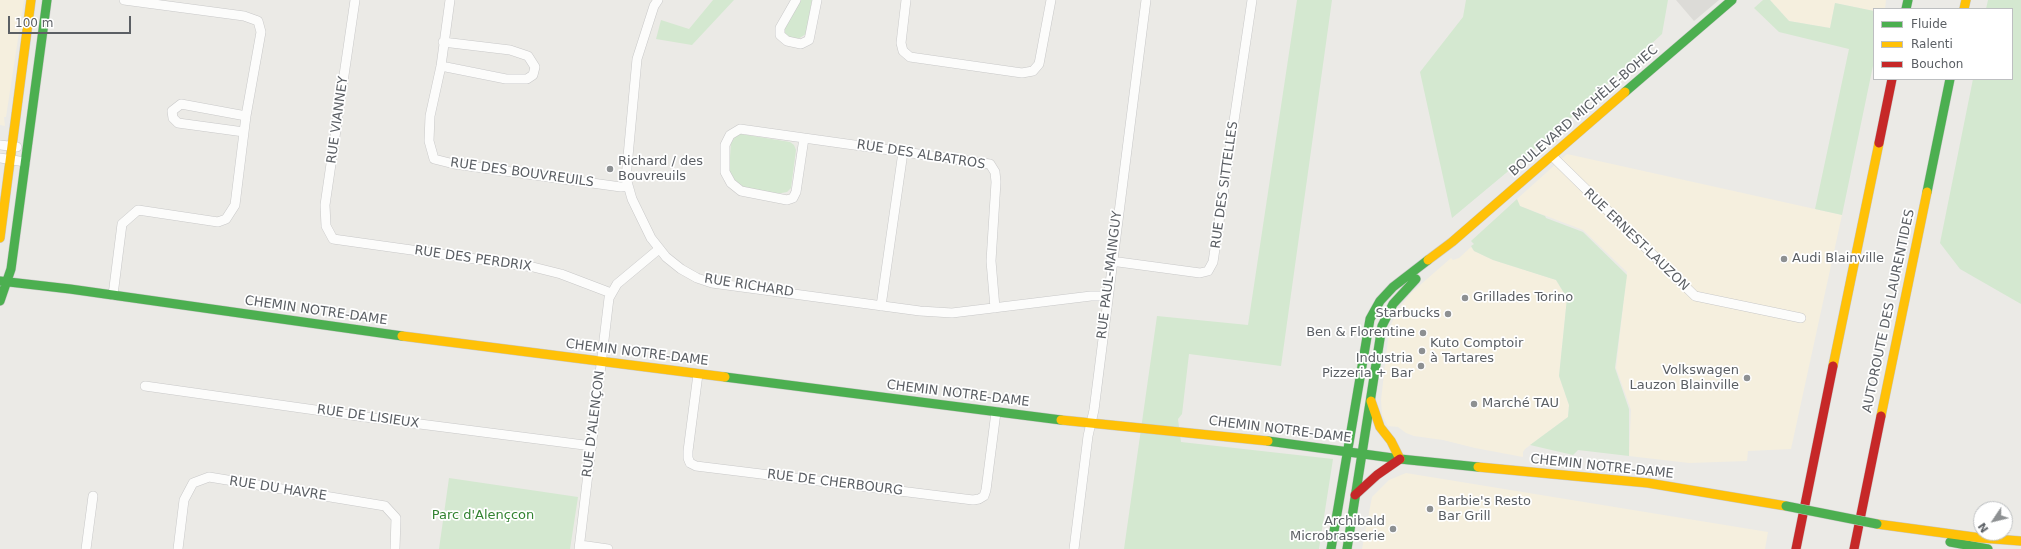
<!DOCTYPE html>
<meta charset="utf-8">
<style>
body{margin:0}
#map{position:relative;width:2021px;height:549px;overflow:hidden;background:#ebeae6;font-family:"DejaVu Sans",sans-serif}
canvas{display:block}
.legend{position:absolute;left:1873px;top:8px;width:140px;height:72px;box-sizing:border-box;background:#fff;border:1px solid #bdbfc1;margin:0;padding:5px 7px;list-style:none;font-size:12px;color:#5b5f64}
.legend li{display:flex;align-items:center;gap:8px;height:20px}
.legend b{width:20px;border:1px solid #bdbfc1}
.north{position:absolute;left:1973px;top:501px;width:40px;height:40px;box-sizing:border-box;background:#fff;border:1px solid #bdbfc1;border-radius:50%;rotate:235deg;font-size:11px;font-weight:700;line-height:16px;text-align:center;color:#5b5f64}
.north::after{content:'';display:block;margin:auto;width:14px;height:18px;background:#8d9092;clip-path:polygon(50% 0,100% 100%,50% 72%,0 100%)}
.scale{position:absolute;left:8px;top:16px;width:123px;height:18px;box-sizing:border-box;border:2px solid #5b5f64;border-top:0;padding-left:5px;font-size:12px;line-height:14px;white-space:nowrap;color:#5b5f64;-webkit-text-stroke:3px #fff;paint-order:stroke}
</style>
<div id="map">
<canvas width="2021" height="549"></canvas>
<ul class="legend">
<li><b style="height:5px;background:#4caf50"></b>Fluide</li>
<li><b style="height:5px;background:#ffc107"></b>Ralenti</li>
<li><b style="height:5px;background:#c62828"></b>Bouchon</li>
</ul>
<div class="north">N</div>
<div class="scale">100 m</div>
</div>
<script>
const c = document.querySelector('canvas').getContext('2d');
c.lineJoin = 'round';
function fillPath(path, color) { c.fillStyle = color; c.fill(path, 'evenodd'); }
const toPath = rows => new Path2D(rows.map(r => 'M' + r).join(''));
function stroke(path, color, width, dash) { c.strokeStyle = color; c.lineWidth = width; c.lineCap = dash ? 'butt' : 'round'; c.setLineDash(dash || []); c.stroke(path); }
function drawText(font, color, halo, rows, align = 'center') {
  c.font = font + ' "DejaVu Sans",sans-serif'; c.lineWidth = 3.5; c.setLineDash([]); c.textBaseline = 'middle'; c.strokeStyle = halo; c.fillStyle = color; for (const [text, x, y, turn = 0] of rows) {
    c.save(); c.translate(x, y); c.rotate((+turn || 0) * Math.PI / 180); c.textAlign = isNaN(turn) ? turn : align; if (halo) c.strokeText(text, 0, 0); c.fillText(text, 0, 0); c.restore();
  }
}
fillPath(toPath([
 [0,0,24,0,6,117,4,117,5,126,0,125],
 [1770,0,1886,0,1885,9,1874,9,1874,11,1835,3,1830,28,1789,21],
 [1567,154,1842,215,1791,449,1748,451,1747,461,1689,463,1629,456,1631,410,1616,368,1627,272,1583,230,1520,206,1517,199],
 [1471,247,1474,251,1493,260,1556,280,1567,298,1559,376,1569,405,1568,417,1525,449,1523,452,1523,457,1475,448,1443,440,1414,436,1406,433,1398,427,1388,426,1382,414,1381,400,1388,339,1389,330,1397,311,1411,293,1451,258,1453,260,1459,258],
 [1406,473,1768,532,1765,549,1362,549,1372,497,1389,480]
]), '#f5efde');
fillPath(toPath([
 [1676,0,1719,0,1694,21]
]), '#dcdbd7');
fillPath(toPath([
 [713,0,734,0,692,45,656,39,661,20,689,29],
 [801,0,812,0,806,34,798,39,789,37,784,32,785,27],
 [1297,0,1332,0,1281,366,1189,354,1182,414,1178,419,1181,442,1333,459,1319,549,1124,549,1157,316,1248,325],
 [1466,0,1668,0,1662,34,1560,128,1452,218,1420,72,1463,17],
 [1763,0,1770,0,1789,21,1830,28,1835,3,1874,11,1874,61,1842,215,1815,209,1849,49,1779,32,1754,8],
 [1988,0,2021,0,2021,304,1960,269,1940,243,1973,79,2012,79,2012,9,1986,9],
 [741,134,790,142,794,145,796,150,791,188,787,192,776,194,745,189,736,183,729,172,731,142,737,135],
 [1517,199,1520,206,1545,216,1546,218,1583,232,1627,275,1615,368,1629,409,1629,456,1578,450,1573,455,1530,445,1568,417,1569,405,1559,376,1567,298,1556,280,1493,260,1474,251,1471,246,1474,244,1471,241],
 [449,478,578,497,570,549,439,549]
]), '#d4e8d0');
const street = toPath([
 [355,0,325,205,326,226,333,239,533,267,561,274,611,293],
 [450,0,441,66,430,116,429,141,434,159,454,164,621,187,628,186],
 [658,0,654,6,637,59,626,178,632,199,651,238,666,257,681,269,697,278,712,283,920,311,952,313,1091,296,1107,296],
 [796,0,780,28,780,35,787,41,801,44,809,40,817,0],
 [906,0,901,43,903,51,910,57,1022,73,1033,71,1039,64,1051,0],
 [441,66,506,79,527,79,533,75,535,67,528,56,510,50,443,42],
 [244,132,178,123,173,118,172,111,181,104,246,116],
 [804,138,796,192,793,198,787,200,741,191,731,183,725,172,725,145,730,135,740,129,804,138,990,164,995,172,996,182,991,261,995,308],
 [0,145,17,147],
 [1552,156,1695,296,1801,318],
 [0,158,25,162],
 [1111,261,1200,273,1208,271,1213,262,1252,0],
 [113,295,122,224,138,210,218,222,226,219,235,205,246,116,261,32,258,21,244,16,124,0],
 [881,306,903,152],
 [698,374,688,451,688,458,690,463,696,466,973,500,979,499,984,496,986,490,996,412],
 [145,386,365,417,592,446],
 [580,545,608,549],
 [86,549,93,496],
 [178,549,184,500,193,483,209,477,385,506,396,518,395,549],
 [579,549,609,298,617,284,659,249],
 [1074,549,1088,436,1094,410,1146,0]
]);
const fast = toPath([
 [1906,9,1908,0],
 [1625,92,1732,0],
 [1927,192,1950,79],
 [0,281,70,289,402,336],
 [0,301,11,269,47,0],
 [725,377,1061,420],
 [1268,441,1400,459,1478,467],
 [1950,542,1988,549],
 [1331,549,1370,319,1380,301,1393,287,1428,260],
 [1347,549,1382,326,1393,304,1416,279]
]);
const slow = toPath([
 [1964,9,1966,0],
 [0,238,31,0],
 [1428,260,1452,242,1625,92],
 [402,336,725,377],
 [1833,366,1879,143],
 [1371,401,1380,427,1391,441,1400,459],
 [1881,416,1927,192],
 [1061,420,1268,441],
 [1478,467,1648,483,1786,506],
 [1877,524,1981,538,2021,541]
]);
const jam = toPath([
 [1879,143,1892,79],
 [1355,495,1377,475,1400,459],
 [1796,549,1833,366],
 [1854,549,1881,416]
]);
stroke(street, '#c8c8c8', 10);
stroke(fast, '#c7c7c6', 10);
stroke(slow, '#c7c7c6', 10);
stroke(jam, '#c7c7c6', 10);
stroke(street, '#fcfcfb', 9);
stroke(fast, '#4caf50', 9);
stroke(slow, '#ffc107', 9);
stroke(jam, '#c62828', 9);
const fastBridge = toPath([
 [1786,506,1877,524]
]);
stroke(fastBridge, '#c7c7c6', 10, []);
stroke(fastBridge, '#4caf50', 9);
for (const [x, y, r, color] of [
 [610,169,4,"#8d9092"],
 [1784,259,4,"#8d9092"],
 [1465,298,4,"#8d9092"],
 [1448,314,4,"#8d9092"],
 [1423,333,4,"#8d9092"],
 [1422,351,4,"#8d9092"],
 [1421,366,4,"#8d9092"],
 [1747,378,4,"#8d9092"],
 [1474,404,4,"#8d9092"],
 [1430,509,4,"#8d9092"],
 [1393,529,4,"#8d9092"]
]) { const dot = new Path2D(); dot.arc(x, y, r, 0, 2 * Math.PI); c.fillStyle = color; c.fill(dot); stroke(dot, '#fff', 1.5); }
drawText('13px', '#5b5f64', '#fff', [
 ["BOULEVARD MICHÈLE-BOHEC",1584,111,-41],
 ["RUE VIANNEY",338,120,-82],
 ["RUE DES ALBATROS",921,155,9],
 ["RUE DES BOUVREUILS",522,173,8],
 ["RUE DES SITTELLES",1225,185,-82],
 ["RUE ERNEST-LAUZON",1636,240,44],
 ["RUE DES PERDRIX",473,259,8],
 ["RUE PAUL-MAINGUY",1110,275,-83],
 ["RUE RICHARD",749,286,9],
 ["CHEMIN NOTRE-DAME",316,311,8],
 ["AUTOROUTE DES LAURENTIDES",1889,311,-78],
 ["CHEMIN NOTRE-DAME",637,353,7],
 ["CHEMIN NOTRE-DAME",958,394,7],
 ["RUE DE LISIEUX",368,417,8],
 ["RUE D'ALENÇON",594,424,-83],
 ["CHEMIN NOTRE-DAME",1280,430,7],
 ["CHEMIN NOTRE-DAME",1602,467,6],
 ["RUE DE CHERBOURG",835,483,7],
 ["RUE DU HAVRE",278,489,9]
]);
drawText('13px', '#5b5f64', '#fff', [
 ["Richard / des",618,162],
 ["Bouvreuils",618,177],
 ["Audi Blainville",1792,259],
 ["Grillades Torino",1473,298],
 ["Starbucks",1440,314,"right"],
 ["Ben & Florentine",1415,333,"right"],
 ["Kuto Comptoir",1430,344],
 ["à Tartares",1430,359],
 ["Industria",1413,359,"right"],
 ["Pizzeria + Bar",1413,374,"right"],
 ["Volkswagen",1739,371,"right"],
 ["Lauzon Blainville",1739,386,"right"],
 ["Marché TAU",1482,404],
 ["Barbie's Resto",1438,502],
 ["Bar Grill",1438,517],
 ["Archibald",1385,522,"right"],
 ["Microbrasserie",1385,537,"right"]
], 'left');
drawText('13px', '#338332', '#fff', [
 ["Parc d'Alençcon",483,516]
]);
</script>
